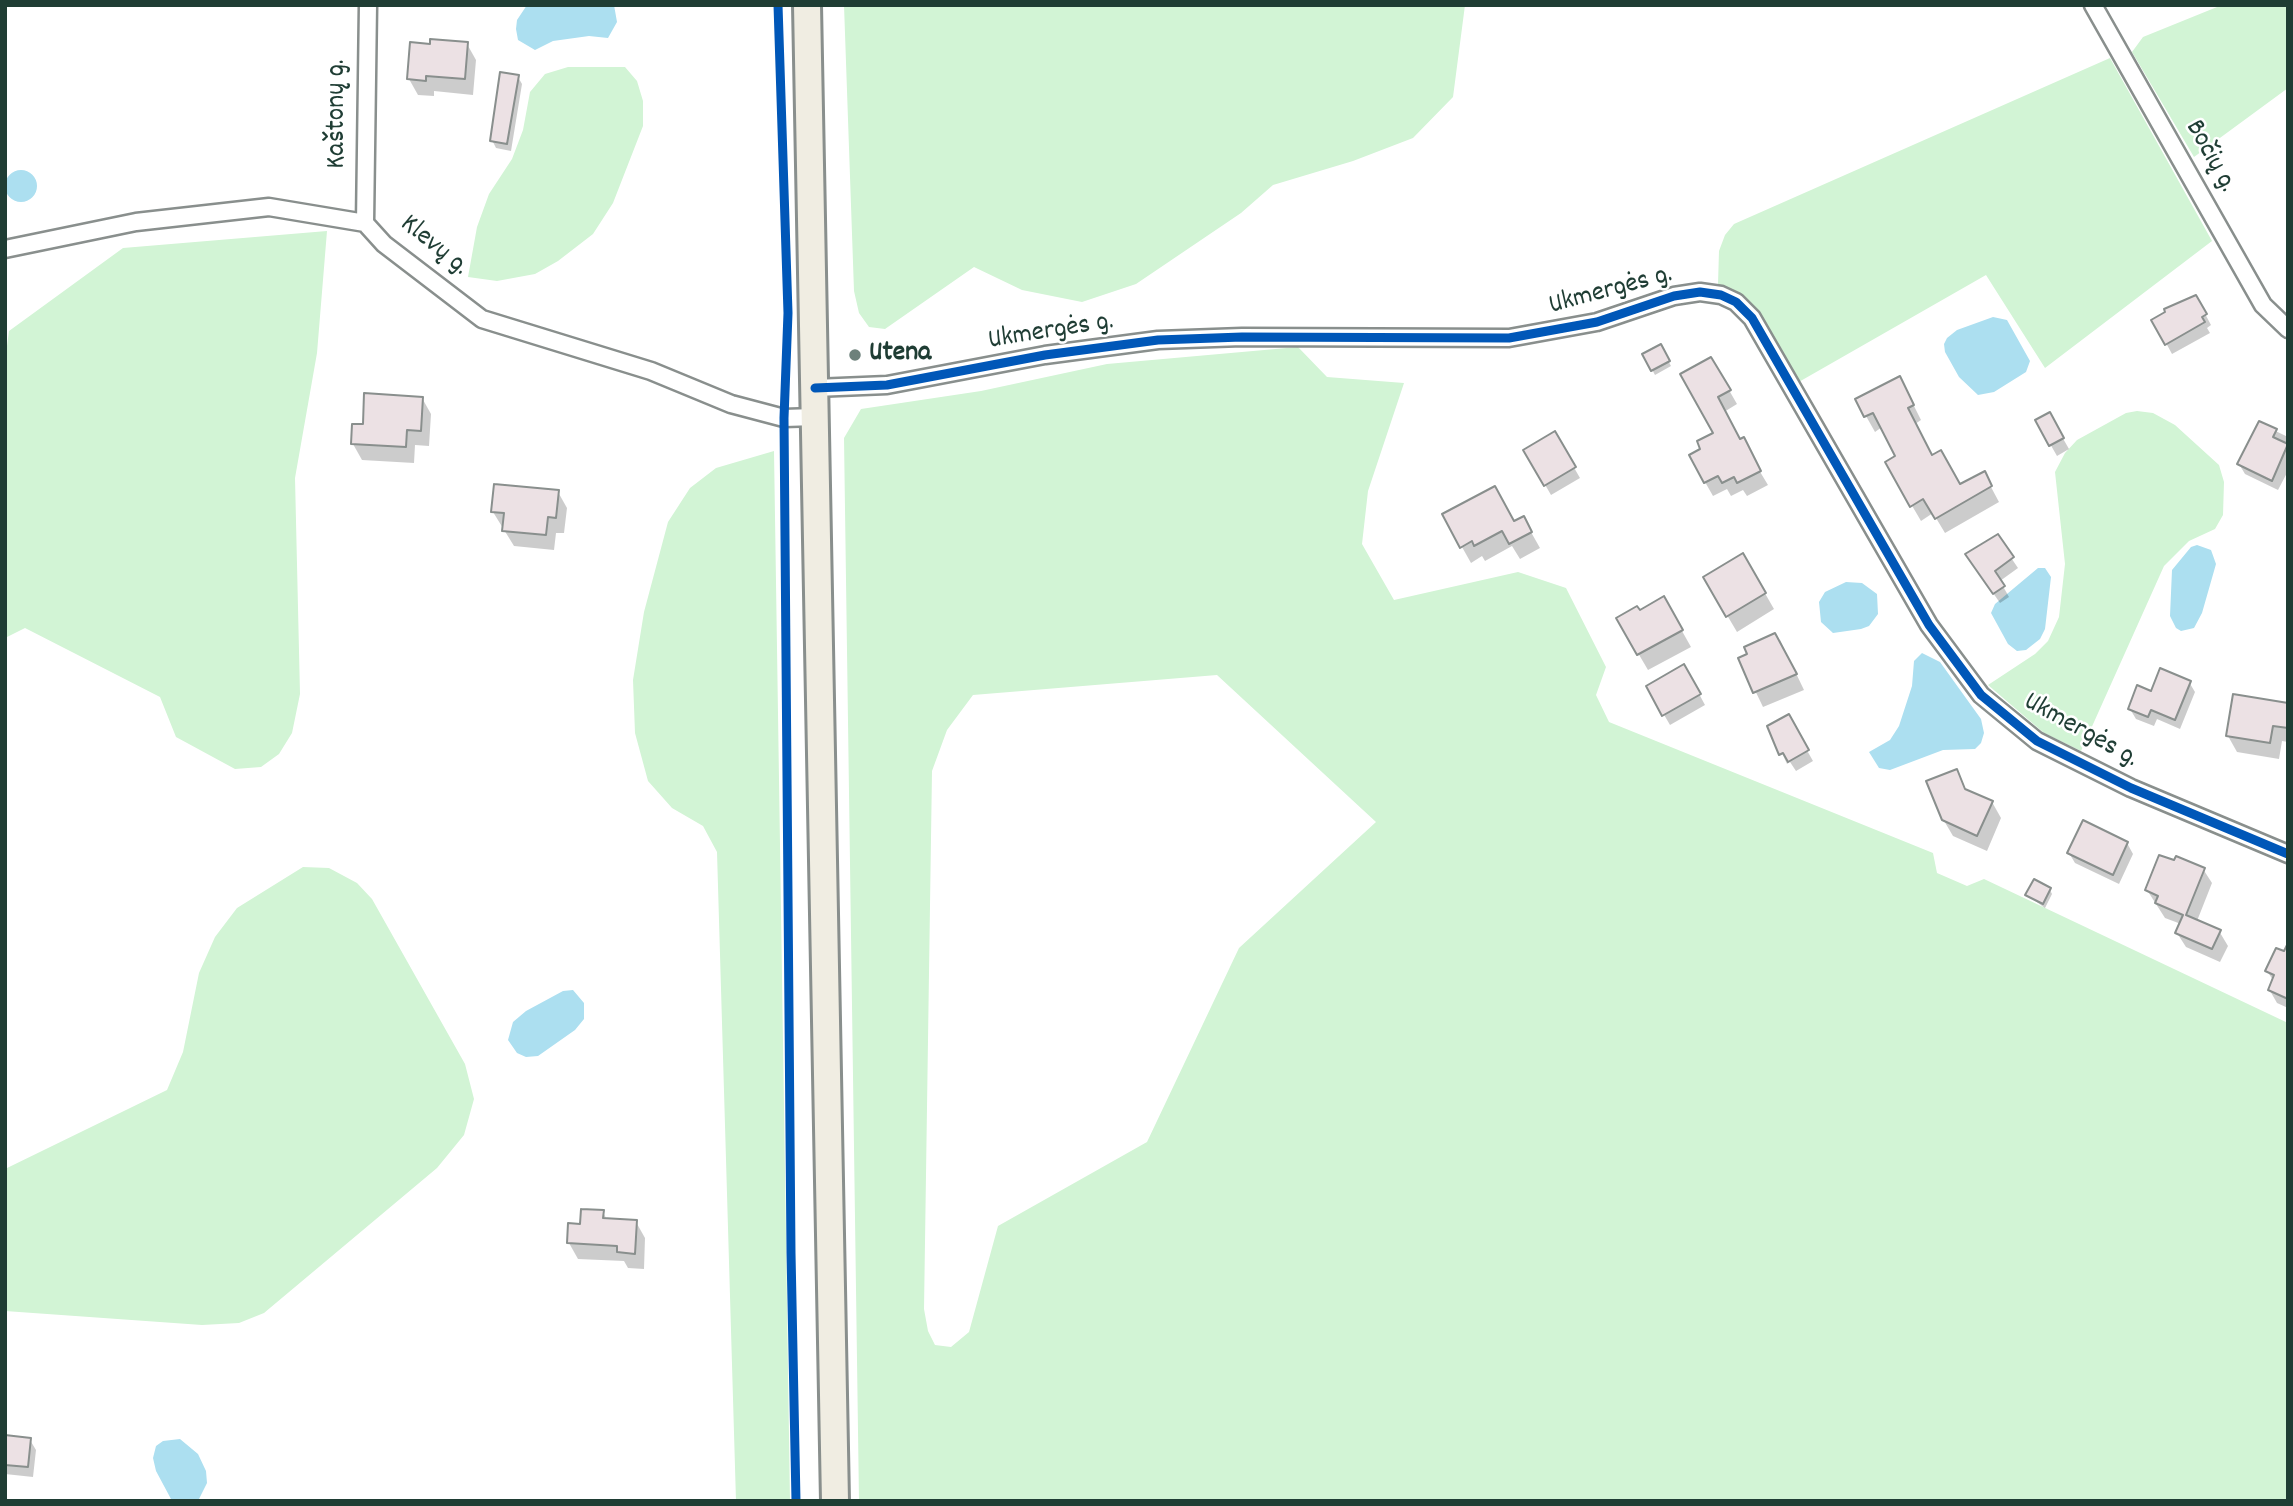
<!DOCTYPE html>
<meta charset="utf-8">
<style>
body{margin:0}
#map{position:relative;width:2293px;height:1506px;overflow:hidden;background:#fff;font-family:Dekko,sans-serif}
canvas{display:block}
.frame{position:absolute;inset:0;border:7px solid #1f3d34;pointer-events:none}
</style>
<div id="map">
<canvas width="2293" height="1506"></canvas>
<div class="frame"></div>
</div>
<script>
const c = document.querySelector('canvas').getContext('2d');
c.lineJoin = 'round';
function fillPath(path, color) { c.fillStyle = color; c.fill(path, 'evenodd'); }
const toPath = rows => new Path2D(rows.map(r => 'M' + r).join(''));
function stroke(path, color, width, dash) { c.strokeStyle = color; c.lineWidth = width; c.lineCap = dash ? 'butt' : 'round'; c.setLineDash(dash || []); c.stroke(path); }
function drawText(font, color, halo, rows, align = 'center') {
  c.font = font + ' Dekko,sans-serif'; c.lineWidth = 5; c.setLineDash([]); c.textBaseline = 'middle'; c.strokeStyle = halo; c.fillStyle = color; for (const [text, x, y, turn = 0] of rows) {
    c.save(); c.translate(x, y); c.rotate((+turn || 0) * Math.PI / 180); c.textAlign = isNaN(turn) ? turn : align; if (halo) c.strokeText(text, 0, 0); c.fillText(text, 0, 0); c.restore();
  }
}
fillPath(toPath([
 [844,5,1465,5,1453,97,1413,138,1353,161,1273,185,1241,213,1136,284,1082,302,1022,290,974,267,885,329,869,327,859,313,854,291],
 [2222,5,2288,5,2288,88,2194,157,2132,52,2143,37],
 [2110,58,2212,241,2045,368,1986,275,1797,383,1755,310,1740,293,1718,284,1719,251,1725,235,1734,224],
 [568,67,625,67,637,81,643,101,643,126,613,203,593,234,558,261,535,274,497,281,468,277,477,227,489,194,512,159,523,130,530,92,545,74],
 [327,231,317,353,295,478,300,694,292,733,279,754,261,767,235,769,176,737,160,697,25,628,5,638,5,361,9,331,123,248],
 [1298,347,1327,377,1404,383,1368,491,1362,544,1394,600,1518,572,1566,588,1606,667,1596,695,1609,722,1933,853,1937,873,1967,886,1984,879,2288,1023,2288,1501,859,1501,844,438,861,409,981,391,1107,364],
 [1217,675,1376,822,1239,948,1147,1142,998,1226,969,1332,951,1347,935,1345,928,1331,924,1309,932,771,947,730,973,695],
 [2137,411,2153,413,2175,425,2219,465,2224,482,2223,515,2215,529,2189,541,2164,566,2081,751,2044,733,1988,685,2035,654,2048,641,2059,617,2065,564,2055,472,2065,453,2077,440,2126,413],
 [774,451,790,1501,736,1501,717,852,703,826,672,808,648,781,635,733,633,680,644,612,668,522,690,488,716,468],
 [303,867,329,868,357,883,372,899,465,1064,474,1099,464,1135,437,1168,264,1313,239,1323,202,1325,5,1311,5,1169,167,1090,183,1052,199,973,215,937,237,908]
]), '#d2f4d5');
fillPath(toPath([
 [527,5,614,5,617,22,608,38,589,36,553,41,535,50,518,40,516,29,517,20],
 '5 186a16 16 0 1 1 32 0a16 16 0 1 1-32 0Z',
 [1993,317,2007,320,2030,361,2026,372,1994,392,1978,395,1959,377,1945,352,1944,344,1947,338,1957,330],
 [2197,545,2211,550,2216,564,2202,613,2194,628,2181,631,2176,628,2170,616,2172,570,2191,547],
 [2038,568,2045,568,2051,577,2045,629,2040,639,2026,650,2017,651,2008,644,1991,613,1995,604],
 [1846,582,1862,583,1877,594,1878,614,1869,626,1861,629,1833,633,1821,622,1819,602,1825,592],
 [1922,653,1940,662,1981,719,1984,733,1981,743,1975,749,1943,750,1890,770,1879,768,1869,752,1890,740,1899,726,1912,686,1914,661],
 [573,990,584,1003,584,1019,575,1030,538,1056,526,1057,517,1053,508,1040,513,1022,526,1011,563,991],
 [180,1439,198,1454,206,1471,207,1483,198,1501,171,1499,156,1471,153,1458,156,1446,163,1441]
]), '#acdff0');
fillPath(toPath([
 [467,44,476,60,473,95,434,91,434,96,418,95,409,79],
 [518,77,522,84,511,151,496,148,492,140],
 [2196,297,2211,325,2207,328,2210,333,2172,354,2154,321],
 [1660,346,1671,366,1655,375,1644,355],
 [1711,359,1737,404,1724,412,1768,485,1747,496,1743,490,1731,496,1727,489,1713,496,1705,482,1703,449,1716,433],
 [1908,394,1921,420,1915,424,1932,457,1960,486,1984,474,1999,502,1945,533,1933,513,1921,521,1887,463,1898,457,1882,427,1875,432,1857,400],
 [422,398,431,414,429,446,415,445,414,463,362,460,353,444,364,426],
 [2049,414,2069,449,2057,456,2037,421],
 [2259,423,2288,437,2288,471,2278,490,2245,474,2239,464],
 [1554,433,1580,478,1551,495,1525,450],
 [558,492,567,508,564,533,556,533,554,550,514,546,493,512],
 [1444,515,1514,523,1523,518,1540,548,1520,559,1512,546,1485,561,1482,556,1471,563],
 [1997,537,2018,568,2000,581,2009,597,2000,603,1973,564],
 [1743,555,1774,609,1737,632,1705,578],
 [1664,599,1691,647,1648,670,1618,619,1639,612],
 [1780,640,1804,690,1763,707,1740,659],
 [1684,666,1705,705,1670,725,1648,687],
 [2189,682,2195,692,2180,729,2157,719,2154,726,2136,719,2130,709,2152,693],
 [2288,704,2288,742,2282,741,2279,759,2237,752,2228,736],
 [1788,717,1813,761,1796,771,1790,762,1787,764,1770,727],
 [1956,771,1967,792,1992,802,2001,818,1987,851,1953,836,1943,819],
 [2127,843,2133,854,2119,884,2075,863,2069,853],
 [2203,869,2212,883,2197,921,2219,931,2228,946,2220,962,2186,947,2177,933,2181,924,2165,918,2147,890],
 [2050,890,2052,894,2045,908,2027,895],
 [2288,954,2288,1008,2277,1003,2269,989,2273,980,2267,971],
 [603,1212,607,1220,636,1222,645,1238,644,1269,628,1268,624,1261,578,1259,569,1243,582,1226],
 [5,1437,30,1440,36,1450,33,1477,5,1474]
]), '#0003');
const building = toPath([
 [430,39,468,42,465,79,426,76,426,81,407,79,410,42,430,44,430,39],
 [500,72,519,75,507,144,490,141,500,72],
 [2196,295,2207,314,2202,317,2205,322,2165,345,2151,320,2165,312,2164,309,2196,295],
 [1661,344,1670,361,1651,371,1642,354,1661,344],
 [1711,357,1731,390,1718,397,1740,439,1744,437,1761,471,1737,483,1734,477,1722,483,1718,476,1704,483,1689,455,1700,449,1697,441,1713,433,1680,374,1711,357],
 [1900,376,1914,405,1908,408,1932,455,1941,450,1960,484,1985,471,1992,486,1935,519,1923,499,1910,507,1885,462,1895,456,1873,413,1864,417,1855,399,1900,376],
 [364,393,423,397,421,431,407,430,406,447,351,444,352,424,363,424,364,393],
 [2050,412,2064,438,2049,446,2035,420,2050,412],
 [2259,421,2277,429,2273,437,2288,444,2272,481,2237,464,2259,421],
 [1555,431,1576,467,1544,486,1523,450,1555,431],
 [494,484,559,490,556,518,548,517,546,535,502,531,504,513,491,512,494,484],
 [1495,486,1514,521,1524,516,1532,532,1509,544,1502,531,1474,546,1472,541,1460,548,1442,514,1495,486],
 [1998,534,2014,557,1995,571,2005,586,1993,594,1965,554,1998,534],
 [1743,553,1766,593,1726,617,1703,577,1743,553],
 [1664,596,1683,630,1637,655,1616,618,1637,606,1640,610,1664,596],
 [1775,633,1797,674,1753,693,1738,658,1747,654,1744,647,1775,633],
 [1684,664,1701,694,1662,716,1646,686,1684,664],
 [2160,668,2191,681,2175,720,2151,710,2148,717,2128,709,2137,685,2151,691,2160,668],
 [2233,694,2288,703,2288,728,2273,726,2270,743,2226,736,2233,694],
 [1789,714,1809,750,1788,762,1783,753,1779,755,1767,726,1789,714],
 [1957,769,1965,789,1993,801,1977,836,1942,820,1926,781,1957,769],
 [2083,820,2128,842,2113,875,2067,853,2083,820],
 [2159,855,2174,860,2176,856,2205,868,2186,915,2221,930,2212,949,2175,933,2183,915,2155,903,2158,896,2145,890,2159,855],
 [2034,879,2051,888,2043,904,2025,895,2034,879],
 [2288,943,2288,999,2268,990,2274,975,2265,971,2276,948,2284,951,2288,943],
 [581,1209,604,1210,603,1218,637,1220,635,1254,617,1252,617,1246,567,1243,568,1223,580,1224,581,1209],
 [5,1435,31,1438,28,1467,5,1465,5,1435]
]);
fillPath(building, '#ece1e4');
stroke(building, '#898f8d', 2);
const minor = toPath([
 [2093,5,2263,305,2288,329],
 [365,223,368,5],
 [5,249,136,222,269,207,365,223,384,244,482,319,651,371,731,404,784,418,815,417],
 [815,388,887,385,1045,355,1158,340,1242,337,1509,338,1597,322,1674,296,1700,292,1721,295,1736,302,1752,318,1929,625,1981,695,2037,741,2131,788,2288,854]
]);
const trunk = toPath([
 [807,5,835,1501]
]);
stroke(minor, '#898f8d', 21);
stroke(trunk, '#898f8d', 32);
stroke(minor, '#fff', 16);
stroke(trunk, '#f0ede2', 26);
stroke(toPath([
 [778,5,788,313,784,418,791,1253,796,1501],
 [815,388,887,385,1045,355,1158,340,1242,337,1509,338,1597,322,1674,296,1700,292,1721,295,1736,302,1752,318,1929,625,1981,695,2037,741,2131,788,2288,854]
]), '#0057b8', 9);
for (const [x, y, r, color] of [
 [855,355,7,"#6d817b"]
]) { const dot = new Path2D(); dot.arc(x, y, r, 0, 2 * Math.PI); c.fillStyle = color; c.fill(dot); stroke(dot, '#fff', 2.5); }
drawText('28px', '#1f3d34', '#fff', [
 ["Kaštonų g.",339,114,-90],
 ["Bočių g.",2209,157,61],
 ["Klevų g.",433,247,39],
 ["Ukmergės g.",1611,292,-15],
 ["Ukmergės g.",1051,333,-9],
 ["Ukmergės g.",2080,732,29]
]);
drawText('bold 28px', '#1f3d34', '#fff', [
 ["Utena",869,355]
], 'left');
</script>
